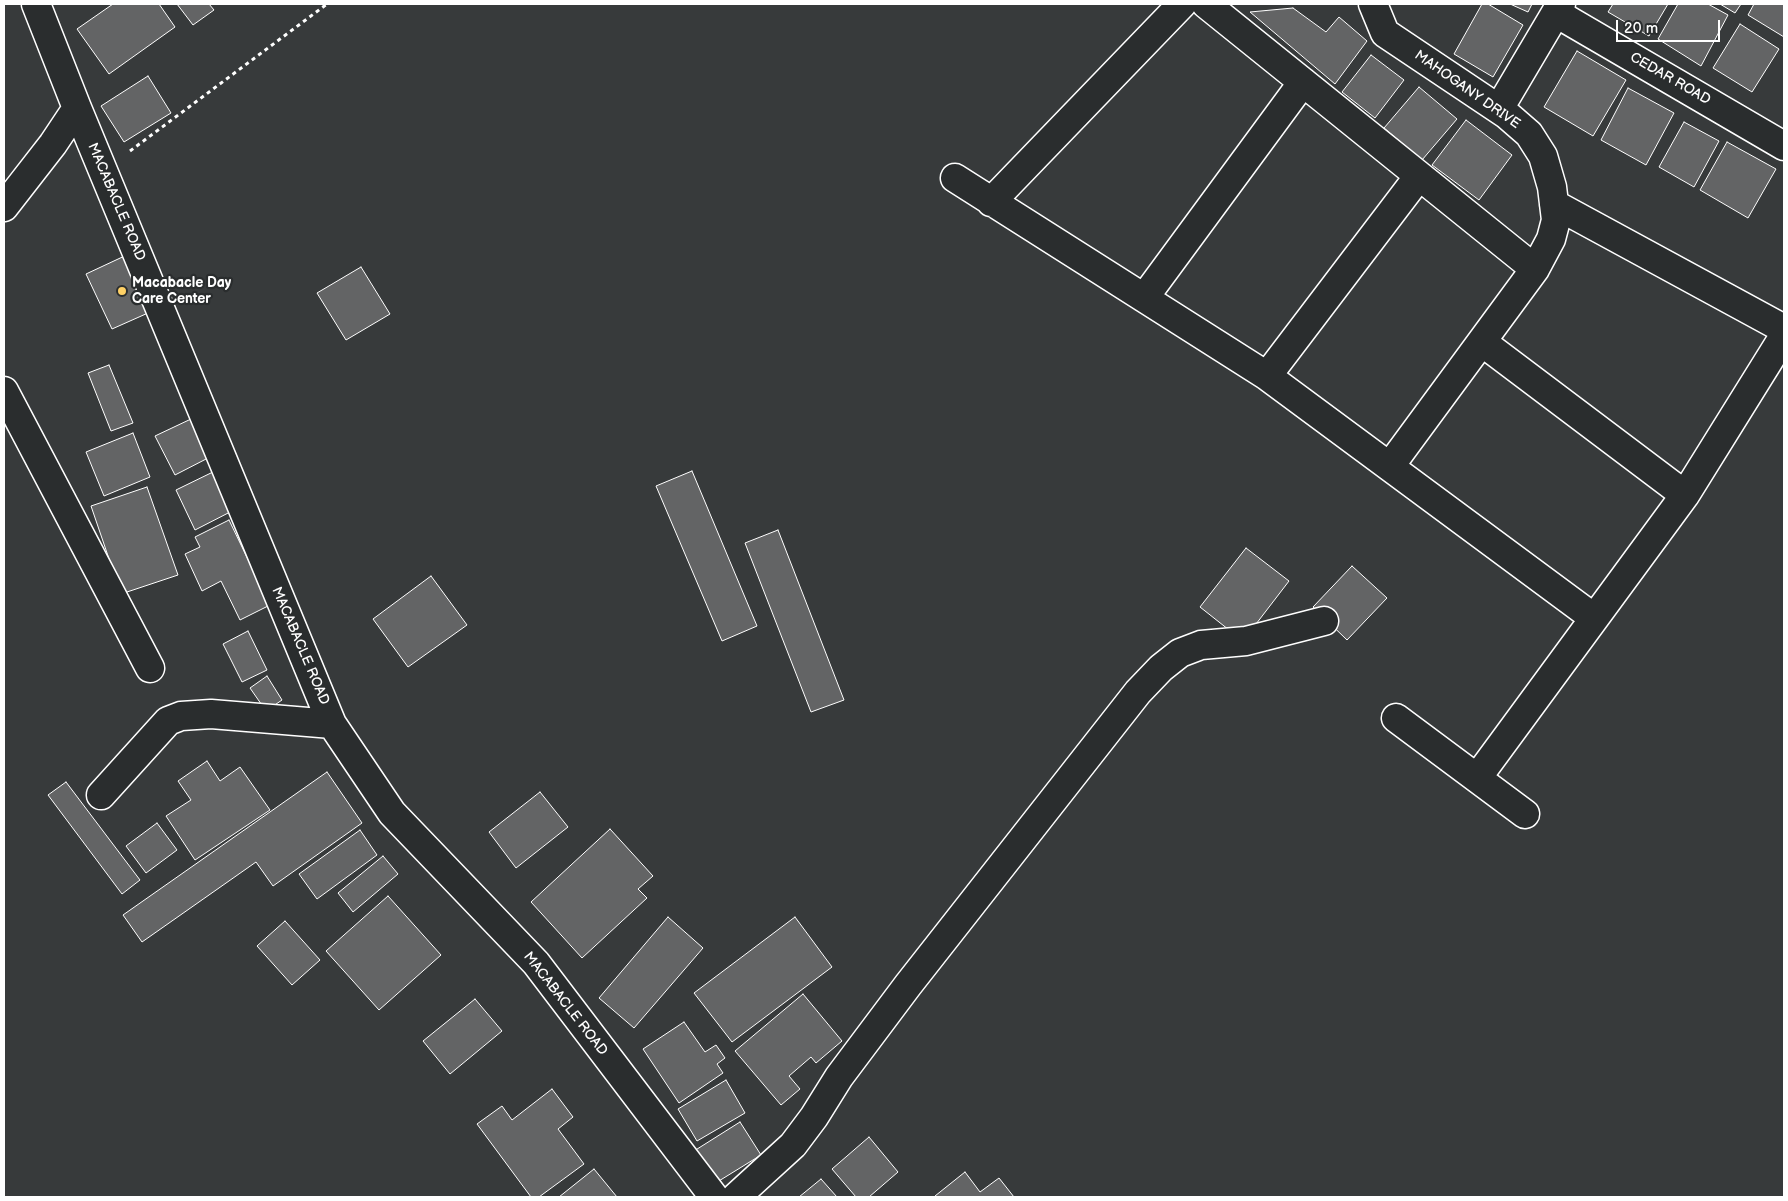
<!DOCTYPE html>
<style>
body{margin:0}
#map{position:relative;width:1788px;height:1201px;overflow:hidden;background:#373a3b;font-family:"Balsamiq Sans",sans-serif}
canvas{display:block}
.frame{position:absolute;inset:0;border:5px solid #fff;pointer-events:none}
.scale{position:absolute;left:1616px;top:20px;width:104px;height:22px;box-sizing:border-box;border:2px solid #fff;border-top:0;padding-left:6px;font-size:15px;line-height:18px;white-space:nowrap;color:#fff;-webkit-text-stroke:4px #2a2d2e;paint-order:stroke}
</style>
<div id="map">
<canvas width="1788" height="1201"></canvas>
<div class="frame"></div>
<div class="scale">20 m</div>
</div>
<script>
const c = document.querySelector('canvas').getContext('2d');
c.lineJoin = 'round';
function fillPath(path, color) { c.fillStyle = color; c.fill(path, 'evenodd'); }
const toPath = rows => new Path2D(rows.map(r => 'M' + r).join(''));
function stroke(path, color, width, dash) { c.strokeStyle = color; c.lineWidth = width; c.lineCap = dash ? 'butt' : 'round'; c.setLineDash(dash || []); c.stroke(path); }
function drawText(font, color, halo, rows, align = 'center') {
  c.font = font + ' "Balsamiq Sans",sans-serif'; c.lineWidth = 4.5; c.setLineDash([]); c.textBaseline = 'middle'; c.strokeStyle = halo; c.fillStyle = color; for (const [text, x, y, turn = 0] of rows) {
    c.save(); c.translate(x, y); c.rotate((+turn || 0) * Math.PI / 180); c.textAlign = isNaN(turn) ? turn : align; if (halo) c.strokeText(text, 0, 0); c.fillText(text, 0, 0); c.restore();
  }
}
const building = toPath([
 [113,4,159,4,175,27,109,74,77,29,113,4],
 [177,4,209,4,214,10,193,25,177,4],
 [1482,4,1488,4,1523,25,1493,77,1454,54,1482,4],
 [1510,4,1532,4,1528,12,1510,4],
 [1613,4,1668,4,1649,36,1608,12,1613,4],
 [1678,4,1708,4,1728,15,1701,66,1658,39,1678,4],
 [1720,4,1741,4,1735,13,1720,4],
 [1754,4,1784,4,1784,37,1748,15,1754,4],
 [1293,8,1326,32,1339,17,1367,41,1335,84,1250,12,1293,8],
 [1740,24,1779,49,1752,92,1713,68,1740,24],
 [1577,51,1626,80,1593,136,1544,107,1577,51],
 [1371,55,1404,80,1375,118,1342,92,1371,55],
 [148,76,171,113,124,142,101,106,148,76],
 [1419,87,1457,119,1422,160,1384,128,1419,87],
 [1628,88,1674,113,1646,165,1601,140,1628,88],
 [1466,120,1512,155,1479,200,1432,165,1466,120],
 [1684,122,1719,141,1694,187,1659,167,1684,122],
 [1727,142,1776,169,1748,218,1700,190,1727,142],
 [131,253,157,309,112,329,86,274,131,253],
 [361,267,390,314,346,340,317,293,361,267],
 [109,365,133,423,111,431,88,373,109,365],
 [191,419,210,457,175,475,155,436,191,419],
 [133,433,150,477,104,496,86,452,133,433],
 [215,471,234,510,195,530,176,490,215,471],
 [692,471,757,626,722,641,656,486,692,471],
 [147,487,178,575,121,594,91,506,147,487],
 [229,520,270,605,240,620,221,581,202,591,185,554,200,547,195,537,229,520],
 [778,530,844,700,811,712,745,543,778,530],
 [1246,548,1289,581,1243,641,1200,607,1246,548],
 [1352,566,1387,598,1347,640,1313,607,1352,566],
 [431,576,467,625,408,667,373,619,431,576],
 [248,631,267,670,242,682,223,644,248,631],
 [267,676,282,700,266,711,250,688,267,676],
 [207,761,220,781,240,767,270,810,195,860,166,816,191,800,178,781,207,761],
 [327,772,362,823,273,886,256,862,142,942,123,915,327,772],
 [66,782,140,880,122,894,48,795,66,782],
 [540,792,568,827,516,868,489,832,540,792],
 [157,823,177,850,146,873,126,846,157,823],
 [610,829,653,876,638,889,647,898,582,958,531,902,610,829],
 [360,830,377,855,317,899,299,874,360,830],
 [383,856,398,874,353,912,338,893,383,856],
 [388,896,441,955,379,1010,326,951,388,896],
 [668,917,703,948,634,1028,599,998,668,917],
 [795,917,832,967,732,1042,694,993,795,917],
 [285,921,320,960,292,985,257,946,285,921],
 [803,994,842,1041,816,1063,811,1057,789,1076,800,1089,781,1105,735,1051,803,994],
 [475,999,502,1031,450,1074,423,1041,475,999],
 [684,1022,705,1052,716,1045,725,1058,717,1064,723,1073,679,1103,643,1049,684,1022],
 [726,1080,745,1113,697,1141,678,1109,726,1080],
 [552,1089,573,1117,558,1129,584,1164,539,1197,531,1197,477,1124,502,1106,512,1120,552,1089],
 [740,1122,761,1155,714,1184,694,1151,740,1122],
 [869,1137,898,1172,869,1197,856,1197,832,1169,869,1137],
 [594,1169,617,1197,559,1197,594,1169],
 [965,1172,980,1192,999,1178,1014,1197,936,1197,935,1196,965,1172],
 [821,1179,837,1197,799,1197,821,1179]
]);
fillPath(building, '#636465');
stroke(building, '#fff', 1);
const minor = toPath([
 [36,4,77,108,332,724,392,813,536,963,714,1197],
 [1206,4,1535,269],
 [1373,4,1385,33,1506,114,1529,134,1543,156,1552,187,1556,220,1551,239,1535,269,1390,466],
 [1556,13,1784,146],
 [1506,97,1561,4],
 [955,178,1267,376,1594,618],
 [991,202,1182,4],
 [1554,204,1784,329],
 [4,207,53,144,77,108],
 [1144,298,1303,82],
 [1482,342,1685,495],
 [1267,376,1419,176],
 [4,391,150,668],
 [1396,718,1525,814],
 [1477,778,1685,495,1784,336],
 [101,795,168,721,181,716,211,714,332,724],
 [736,1197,793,1145,814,1117,839,1077,908,985,1138,692,1161,668,1180,653,1201,645,1246,641,1324,621]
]);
stroke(minor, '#fff', 31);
stroke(toPath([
 [130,151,327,4]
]), '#fff', 3, [4, 4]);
stroke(minor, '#2a2d2e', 28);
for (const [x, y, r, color] of [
 [122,291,5,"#ffd166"]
]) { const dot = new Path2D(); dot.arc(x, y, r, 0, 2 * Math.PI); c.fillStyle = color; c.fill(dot); stroke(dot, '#2a2d2e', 2); }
drawText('14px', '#fff', '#2a2d2e', [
 ["CEDAR ROAD",1670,79,30],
 ["MAHOGANY DRIVE",1467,90,35],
 ["MACABACLE ROAD",116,202,67],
 ["MACABACLE ROAD",300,646,67],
 ["MACABACLE ROAD",565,1004,52]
]);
drawText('bold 14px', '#fff', '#2a2d2e', [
 ["Macabacle Day",132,283],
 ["Care Center",132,299]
], 'left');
</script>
